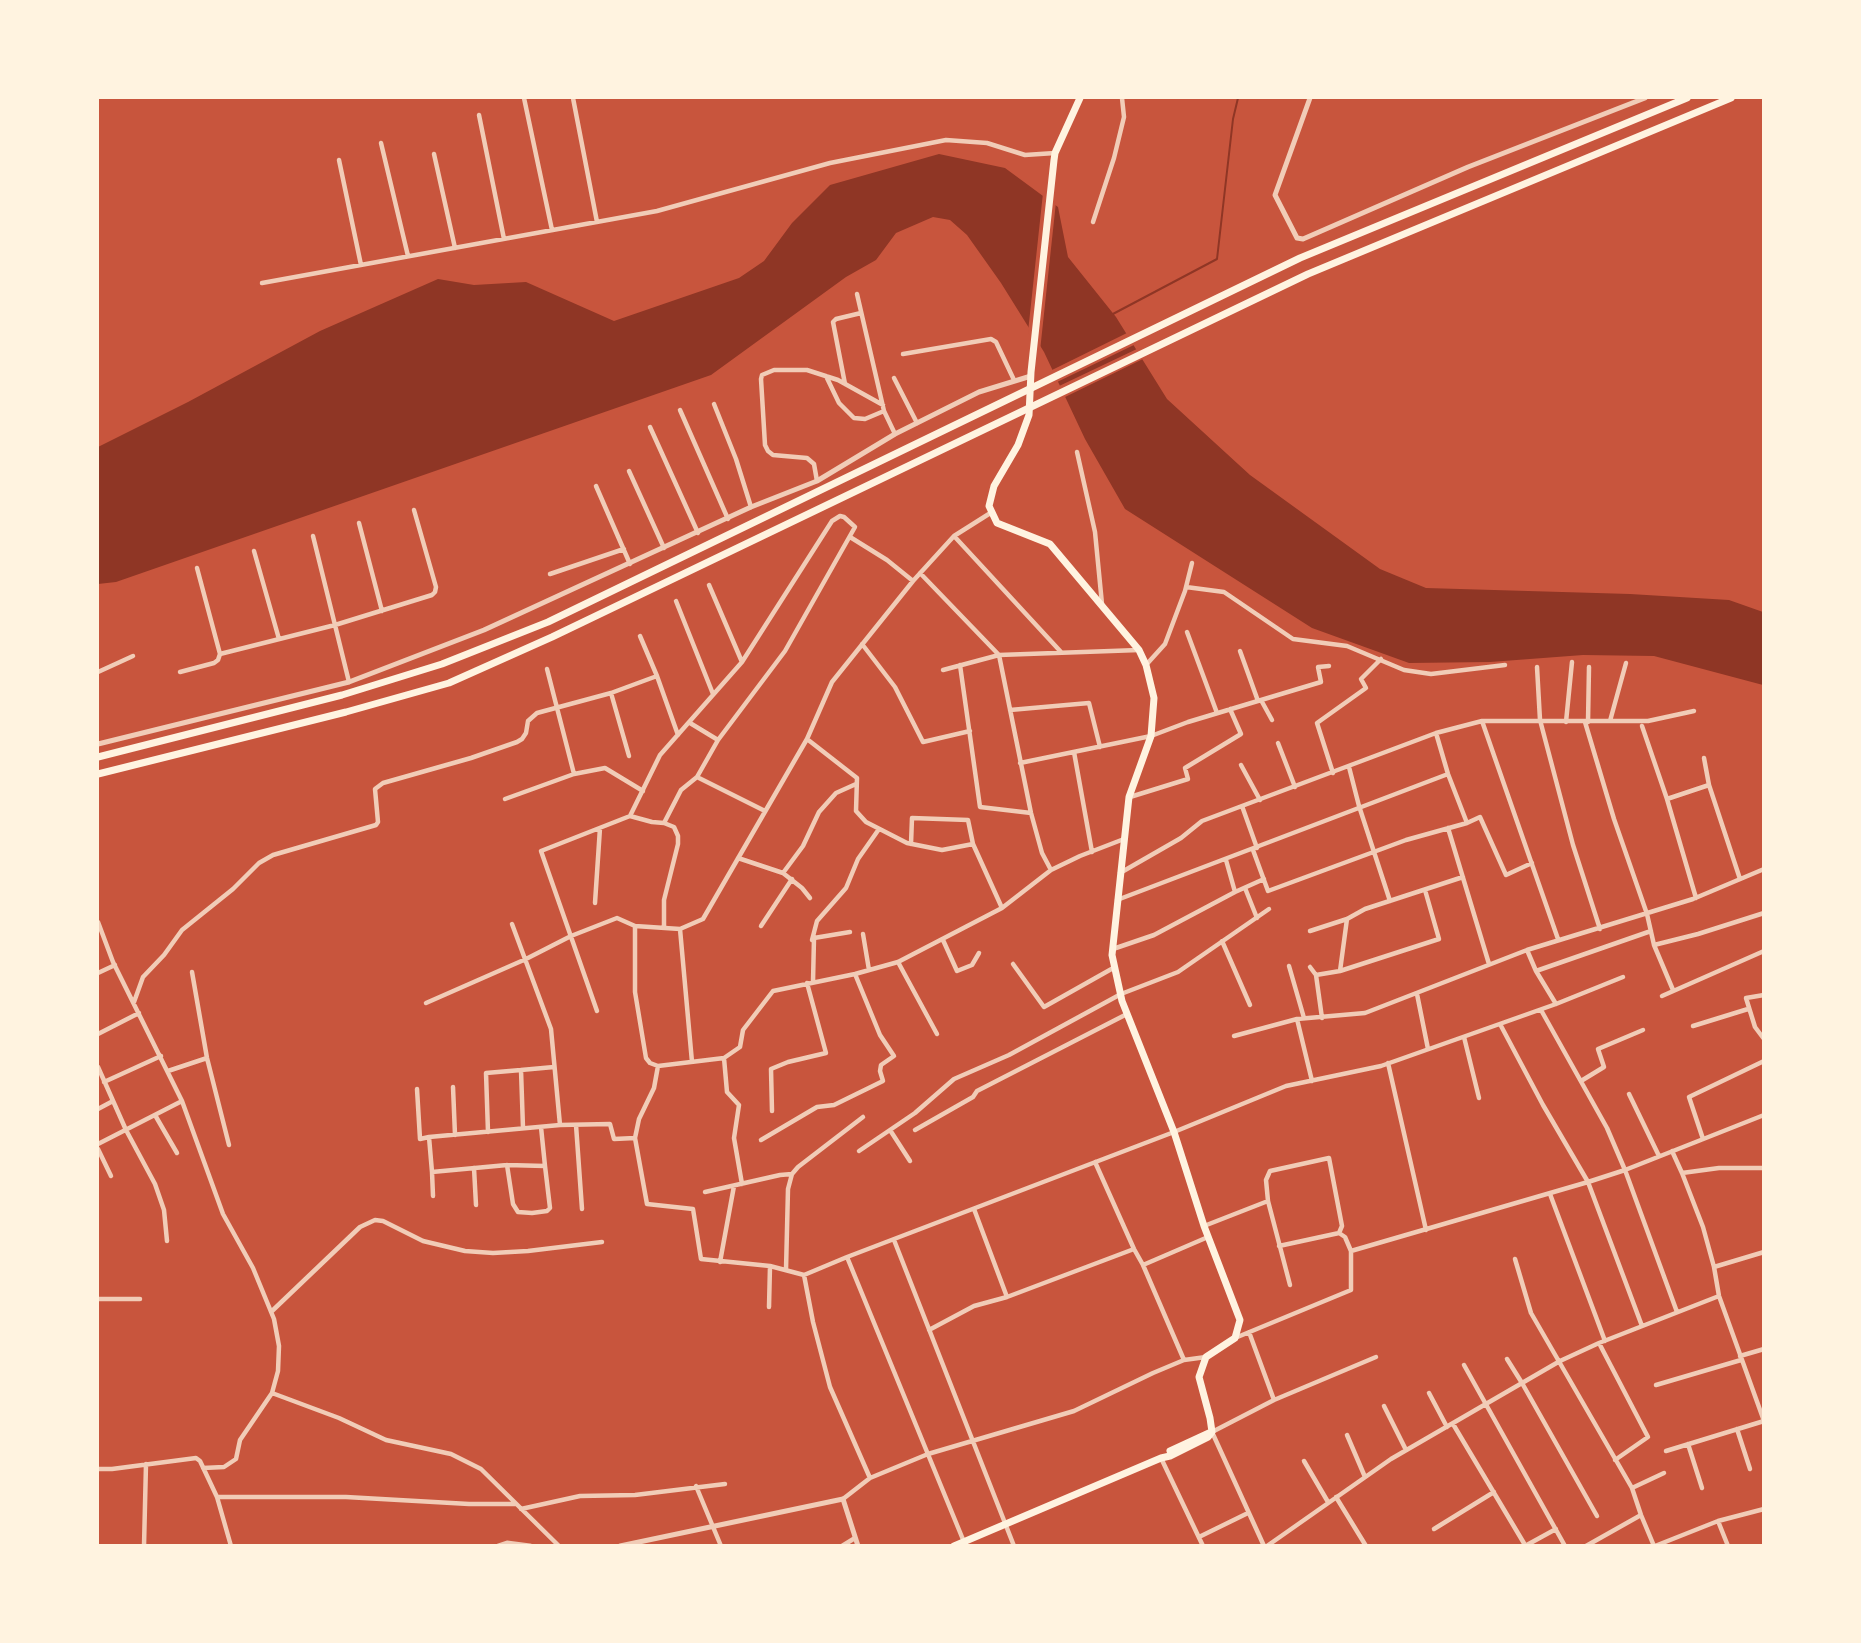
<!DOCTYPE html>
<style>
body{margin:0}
#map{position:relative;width:1861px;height:1643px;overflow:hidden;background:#c8553d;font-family:Quicksand,sans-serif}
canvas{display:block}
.frame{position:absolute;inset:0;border:99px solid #fff3e0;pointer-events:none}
</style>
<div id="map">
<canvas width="1861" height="1643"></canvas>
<div class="frame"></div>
</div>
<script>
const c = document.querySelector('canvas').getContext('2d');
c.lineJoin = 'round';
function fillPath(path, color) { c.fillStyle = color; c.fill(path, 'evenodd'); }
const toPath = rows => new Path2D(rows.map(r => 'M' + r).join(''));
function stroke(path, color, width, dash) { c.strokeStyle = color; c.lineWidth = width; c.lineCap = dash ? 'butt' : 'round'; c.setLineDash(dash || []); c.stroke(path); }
fillPath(toPath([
 [939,154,1005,168,1058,207,1068,257,1116,317,1167,399,1250,475,1380,569,1426,588,1630,594,1729,600,1763,612,1763,685,1654,656,1583,655,1490,662,1409,663,1312,628,1125,509,1085,439,1044,352,1001,283,967,235,950,220,933,217,896,233,876,260,846,277,711,375,116,582,98,584,98,447,188,402,320,331,438,279,474,285,526,282,614,321,739,278,764,261,792,223,830,185]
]), '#8f3625');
fillPath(toPath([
 [1043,193,1056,202,1040,351,1028,332],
 [1129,332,1136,344,1055,383,1050,371],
 [1139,348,1145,358,1063,398,1057,387]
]), '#c8553d');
stroke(toPath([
 [1111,315,1217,259,1233,119,1238,98]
]), '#8f3625', 2);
stroke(toPath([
 [524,98,552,230],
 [573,98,597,222],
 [479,115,504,239],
 [381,143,408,256],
 [434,154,455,248],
 [339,160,361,265],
 [1093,222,1114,158,1124,117,1122,98],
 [262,283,657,211,830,163,946,140,987,143,1025,155,1055,153],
 [857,294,884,411,895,434],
 [903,354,991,339,996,342,1014,380],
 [826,376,839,403,854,418,865,419,884,411],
 [894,378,917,423],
 [845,384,833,322,836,319,861,313],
 [714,404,736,459,751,507],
 [680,410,728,519],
 [650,427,698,533],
 [1077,452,1095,532,1102,604],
 [629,471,664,548],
 [817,481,814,464,807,458,773,455,768,451,765,445,761,379,762,375,774,370,807,370,838,380,883,405],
 [596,486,630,564],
 [359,523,382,611],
 [954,536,1061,652],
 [850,537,887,560,913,581],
 [254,551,279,639],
 [197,568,220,654,335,625,313,536],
 [920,573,999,655,1031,813,1042,853,1051,870],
 [550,574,624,549],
 [709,585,742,662],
 [1186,587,1224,592,1293,639,1347,646,1404,670,1431,674,1505,665],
 [676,601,713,694],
 [1187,632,1217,713],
 [640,636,657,676,678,735],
 [862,644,895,687,923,742,970,731],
 [1240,651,1258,701],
 [960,665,980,807,1031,813],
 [1146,665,1165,644,1185,591,1192,563],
 [1537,667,1540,720,1573,845,1600,929],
 [547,669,574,774,605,768,643,791],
 [943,670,999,655,1139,650],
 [98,672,133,656],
 [180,672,214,663,218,660,220,654],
 [349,682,335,625,432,595,435,592,436,587,414,510],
 [611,693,657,676],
 [1261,700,1272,720],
 [1010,710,1089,703,1100,747],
 [1482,721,1558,939],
 [1610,721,1626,663],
 [1566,722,1572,662],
 [1585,722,1614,819,1647,914,1654,945,1673,990],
 [1588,722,1589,667],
 [690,723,718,740],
 [1642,726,1667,799],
 [1436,733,1448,774,1467,823],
 [807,739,857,778,856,811,866,822,907,843,942,850,973,844],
 [1278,743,1295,787],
 [1074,752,1092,852],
 [1704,758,1709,785],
 [1020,763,1151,736,1188,722,1321,682,1318,667,1329,666],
 [1241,765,1260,800],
 [1349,767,1359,806,1390,901],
 [1333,773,1317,723,1366,688,1361,679,1381,659],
 [697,777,765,811],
 [1130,797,1188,779,1185,768,1241,734,1230,709],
 [505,799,574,774],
 [1242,806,1257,848],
 [1448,828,1489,964],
 [911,844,912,818,968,820,973,844,1002,908],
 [1253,850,1268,891,1406,840,1467,823,1480,817,1506,875,1532,863],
 [738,858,783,873],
 [1226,860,1235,892],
 [1120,873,1181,838,1202,821,1436,733,1482,721,1648,721,1694,711],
 [1245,888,1257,918],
 [810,898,802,888,783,873,803,846,819,812,836,793,856,784],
 [1696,898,1667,799,1709,785,1740,879],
 [1117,900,1448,774],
 [595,903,600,828],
 [98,922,113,962,182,1101,223,1214,253,1268,274,1319,279,1346,278,1371,272,1393,240,1440,236,1459,224,1467,203,1468],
 [512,924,551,1029,560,1125,610,1124,614,1139,635,1138,647,1204,693,1209,701,1259,770,1266,804,1275,847,1257],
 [635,926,635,992,646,1058,650,1063,658,1066],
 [761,926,792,879],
 [664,928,664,900,678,844,678,836,674,827,664,823],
 [1310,931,1347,919,1365,909,1463,877],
 [863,934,869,970],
 [812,940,817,921,846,888,858,859,879,829],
 [943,940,957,971,972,965,979,953],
 [1222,941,1250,1005],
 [1654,945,1698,934,1764,913],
 [1113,949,1154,935,1235,892,1264,879],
 [1527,950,1536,971,1556,1004],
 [898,962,937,1034],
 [1013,964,1044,1007,1115,967],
 [1289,966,1304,1018],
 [1310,967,1316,975,1322,1018],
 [1340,971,1347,919],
 [1536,971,1651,931],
 [192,972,207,1058,229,1145],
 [98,973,115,965],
 [1316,975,1340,971,1439,939,1425,890],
 [813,982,814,938,850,932],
 [1417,994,1428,1049],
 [1764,995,1746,998,1755,1027,1764,1039],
 [1662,996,1764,951],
 [134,1002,143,977,164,955,182,930,233,889,259,863,273,855,376,825,378,822,375,789,383,783,471,758,517,742,522,739,526,733,528,721,537,713,611,693,629,756],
 [426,1003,526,959,571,936,617,918,635,926,680,929],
 [1541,1010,1607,1128,1625,1170,1677,1312],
 [597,1011,541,851,630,816,660,755,742,662,832,521,840,516,844,517,855,527,785,651,718,740,697,777,681,790,664,823,652,822,630,816],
 [1297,1019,1312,1081],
 [1500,1024,1543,1105,1588,1182,1642,1326],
 [1693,1026,1748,1009],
 [98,1034,139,1013],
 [1234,1036,1297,1019,1365,1013,1527,950,1693,899,1764,869],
 [1464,1037,1479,1098],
 [724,1058,727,1092,739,1105,734,1138,742,1184],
 [692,1062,680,929,703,919,807,739,832,682,913,581,954,536,992,512],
 [1388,1063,1426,1230],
 [98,1067,126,1130,155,1184,164,1210,167,1241],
 [521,1070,554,1067],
 [168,1071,207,1058],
 [1581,1081,1604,1067,1598,1049,1643,1030],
 [104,1082,161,1056],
 [453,1087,455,1135],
 [417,1089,420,1139,429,1137],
 [1629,1094,1659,1156],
 [98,1109,113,1101],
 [772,1111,771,1069,788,1062,826,1053,807,983],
 [155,1115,177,1153],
 [576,1125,582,1209],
 [541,1127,545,1166,507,1165,432,1172,429,1137,560,1125],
 [890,1130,910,1161],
 [915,1130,973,1097,977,1091,1127,1014],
 [488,1132,486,1073,521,1070,523,1128],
 [635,1138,639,1119,654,1088,658,1066,724,1058,740,1047,743,1030,773,991,855,974,898,962,1002,908,1051,870,1080,856,1124,839],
 [1703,1139,1689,1097,1764,1061],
 [761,1140,817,1107,834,1105,883,1081,880,1071,881,1065,894,1056,880,1035,855,974],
 [98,1144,182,1101],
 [98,1149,111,1176],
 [859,1151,915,1113,954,1079,1009,1055,1121,994,1178,972,1269,909],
 [1672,1151,1682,1173,1703,1227,1714,1267,1719,1296,1764,1421],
 [1095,1162,1134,1249,1143,1265,1184,1360],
 [507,1165,513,1204,518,1212,532,1213,547,1211,550,1208,545,1166],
 [474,1168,476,1205],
 [432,1172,433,1196],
 [1682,1173,1719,1168,1764,1168],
 [705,1192,780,1175,792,1174],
 [1550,1194,1605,1341],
 [974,1209,1007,1297],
 [1204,1226,1268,1201],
 [894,1240,1014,1546],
 [1279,1246,1339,1233,1345,1237,1351,1251],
 [1515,1259,1531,1313,1632,1488,1641,1515,1654,1546],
 [720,1262,734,1186],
 [1143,1265,1208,1237],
 [1714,1267,1764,1252],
 [786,1270,788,1189,792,1174,798,1167,863,1117],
 [804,1275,813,1322,830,1387,870,1478],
 [1290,1285,1268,1201,1266,1180,1270,1171,1329,1158,1342,1226,1339,1233],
 [98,1299,140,1299],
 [769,1307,770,1266],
 [271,1312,360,1227,375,1220,383,1221,423,1241,465,1251,493,1253,528,1251,602,1242],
 [929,1330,974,1306,1007,1297,1134,1249],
 [1249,1332,1274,1400],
 [1235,1338,1351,1290,1351,1251,1588,1182,1625,1170,1764,1115],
 [1599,1343,1648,1437,1615,1460],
 [1740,1356,1764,1349],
 [1507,1359,1522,1383,1597,1516],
 [1464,1365,1565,1546],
 [1656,1385,1741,1360],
 [272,1393,339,1418,386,1440,451,1454,481,1469,559,1546],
 [1429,1393,1447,1427],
 [1384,1406,1406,1450],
 [1453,1424,1525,1545],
 [1737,1429,1750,1469],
 [1347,1435,1365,1477],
 [1688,1444,1702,1488],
 [1666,1451,1764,1421],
 [1161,1458,1203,1546],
 [1304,1461,1328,1502],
 [98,1469,112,1469,196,1458,200,1461,217,1497,231,1546],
 [696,1486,721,1546],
 [1632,1488,1664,1473],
 [217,1497,346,1497,469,1504,516,1504],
 [1336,1497,1366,1546],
 [843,1499,870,1478,928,1454,1074,1411,1153,1373,1184,1360,1206,1357],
 [521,1509,580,1496,635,1495,725,1484],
 [1718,1521,1728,1546],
 [1434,1529,1494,1492],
 [1199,1537,1248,1513],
 [964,1542,847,1257,1174,1132,1286,1086,1381,1066,1556,1004,1623,977],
 [144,1546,146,1464],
 [842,1546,855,1538],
 [1264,1546,1212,1432,1274,1400,1376,1357],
 [1267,1546,1391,1459,1560,1361,1599,1343,1719,1296],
 [1525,1546,1556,1529],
 [1586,1546,1641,1515],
 [1655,1546,1718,1521,1764,1509]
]), '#f1ccb7', 4.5);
stroke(toPath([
 [1310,98,1275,195,1297,238,1303,239,1468,167,1645,98],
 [98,744,349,682,484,630,751,507,817,481,895,434,979,392,1031,376],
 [498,1546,507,1543,530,1546],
 [620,1546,843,1499,858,1546]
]), '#f1ccb7', 5);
stroke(toPath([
 [1170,1451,1209,1433],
 [954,1546,1161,1458,1170,1456,1208,1437,1212,1432,1210,1418,1199,1377,1206,1357,1235,1338,1240,1320,1204,1226,1174,1132,1122,1001,1112,955,1129,797,1151,736,1154,698,1146,665,1139,650,1050,544,997,523,989,506,994,486,1018,445,1029,415,1031,372,1054,160,1055,153,1080,98]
]), '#fff3e0', 7);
stroke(toPath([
 [98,757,342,695,442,664,548,622,1300,258,1687,98],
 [98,774,346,712,449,683,552,637,1308,274,1731,98]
]), '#fff3e0', 7);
</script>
